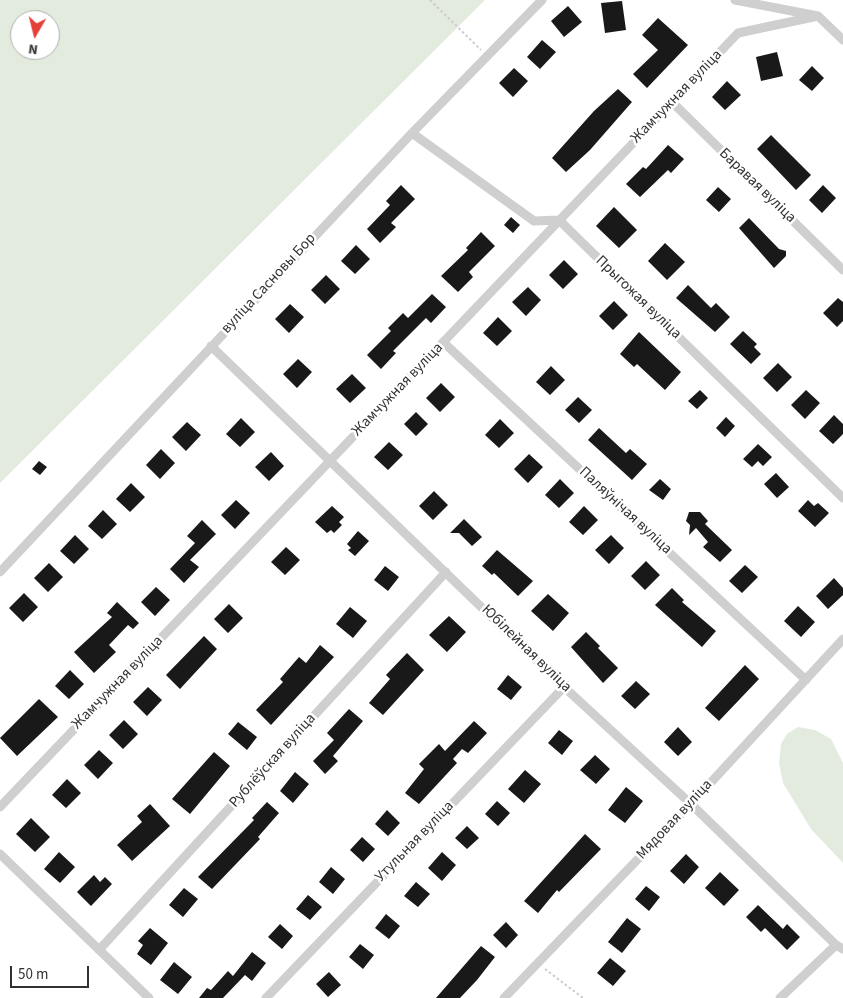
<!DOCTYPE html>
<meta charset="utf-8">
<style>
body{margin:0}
#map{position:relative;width:843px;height:998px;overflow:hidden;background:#fff;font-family:"Source Sans 3",sans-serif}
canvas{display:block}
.north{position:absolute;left:10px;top:10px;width:50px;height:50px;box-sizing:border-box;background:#fff;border:1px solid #adadad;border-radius:50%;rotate:188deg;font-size:14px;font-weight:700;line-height:20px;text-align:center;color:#323232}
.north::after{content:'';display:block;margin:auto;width:18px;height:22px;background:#e44039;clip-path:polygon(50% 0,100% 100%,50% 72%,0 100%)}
.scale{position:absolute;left:10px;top:966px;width:79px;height:22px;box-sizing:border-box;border:2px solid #323232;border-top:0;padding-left:6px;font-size:15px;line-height:18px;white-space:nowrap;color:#323232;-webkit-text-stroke:4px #fff;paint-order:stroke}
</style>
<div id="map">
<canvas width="843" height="998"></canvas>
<div class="north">N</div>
<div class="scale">50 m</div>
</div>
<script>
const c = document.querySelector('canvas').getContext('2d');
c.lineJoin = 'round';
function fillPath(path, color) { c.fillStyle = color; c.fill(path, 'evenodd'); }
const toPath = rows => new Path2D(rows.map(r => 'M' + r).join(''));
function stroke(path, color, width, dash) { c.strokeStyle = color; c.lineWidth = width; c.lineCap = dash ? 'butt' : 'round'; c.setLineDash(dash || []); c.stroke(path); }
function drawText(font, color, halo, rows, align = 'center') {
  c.font = font + ' "Source Sans 3",sans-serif'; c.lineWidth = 5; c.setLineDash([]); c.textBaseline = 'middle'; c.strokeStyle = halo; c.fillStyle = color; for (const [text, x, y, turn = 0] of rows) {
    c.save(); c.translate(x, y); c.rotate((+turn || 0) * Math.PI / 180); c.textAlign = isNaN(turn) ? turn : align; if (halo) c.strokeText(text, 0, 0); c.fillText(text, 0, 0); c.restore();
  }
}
fillPath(toPath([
 [0,0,485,0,0,483],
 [20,20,50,20,50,50,20,50],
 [798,727,815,730,831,739,843,763,843,863,811,829,783,783,779,763,781,744,787,734]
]), '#e3ebde');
fillPath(toPath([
 [622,1,626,30,605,33,601,3],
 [568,6,582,22,564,37,551,21],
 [658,18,688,45,647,88,633,74,658,50,642,35],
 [542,40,556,52,540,69,527,57],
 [777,52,783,76,761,81,756,57],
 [812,66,824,78,812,91,799,80],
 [514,68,528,81,513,97,499,83],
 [727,81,741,95,725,110,712,97],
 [618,89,632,102,590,150,566,172,552,158,594,111],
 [771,135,811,175,796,190,757,149],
 [668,145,684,159,671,173,668,170,640,197,626,184,643,167,646,169],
 [401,185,415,199,391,223,396,227,380,243,367,229,390,205,386,201],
 [823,185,836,198,822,213,809,200],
 [718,187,731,199,719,212,706,200],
 [614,207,637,230,619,248,596,226],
 [511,217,520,225,513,233,504,225],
 [749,218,779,249,786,251,786,256,774,268,739,228],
 [481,232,495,246,469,272,473,277,458,292,441,276,468,250,466,248],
 [665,243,685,262,667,280,648,261],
 [356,245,370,259,355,274,341,261],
 [564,260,578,274,563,289,549,275],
 [326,275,340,289,325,304,311,290],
 [688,285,711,308,716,303,730,317,715,332,676,298],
 [528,287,541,300,526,316,512,302],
 [432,294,446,307,431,323,426,318,393,351,396,353,381,369,367,355,391,331,388,328,403,313,408,318],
 [838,298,843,302,843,321,837,327,823,313],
 [614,301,628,315,613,330,599,316],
 [290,304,304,317,289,333,275,319],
 [498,317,512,331,497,346,483,333],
 [743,331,757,344,754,347,761,354,751,364,730,344],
 [639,332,681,372,665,390,637,364,634,367,620,354],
 [298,359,312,372,297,388,283,374],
 [778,363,792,377,777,392,763,378],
 [551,366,565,380,550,395,536,382],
 [352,374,366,388,350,403,336,389],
 [441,383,455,397,440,412,426,398],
 [700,390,708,398,697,409,688,401],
 [806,390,820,403,805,419,791,405],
 [578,397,592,410,579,423,565,410],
 [416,412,428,424,416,436,404,424],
 [834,415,843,424,843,434,833,444,819,431],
 [726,417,735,426,725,437,716,428],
 [241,418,255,432,240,447,226,434],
 [500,419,514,433,499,448,485,435],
 [187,422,201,435,186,451,172,437],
 [599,428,626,453,630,449,647,464,632,480,588,440],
 [389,442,403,455,388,470,374,457],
 [758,444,772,457,763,466,758,461,752,467,743,459],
 [161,449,175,463,160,479,146,465],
 [271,452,284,466,269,481,255,467],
 [529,454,543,467,528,483,514,469],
 [39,461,47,467,40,475,32,469],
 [776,473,789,487,777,498,764,484],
 [560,479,574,493,559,508,545,495],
 [660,479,671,489,663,500,649,490],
 [131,483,145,497,130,512,116,499],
 [434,491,448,505,433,520,419,506],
 [236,500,250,513,235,529,221,515],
 [808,500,814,506,818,503,829,513,815,527,798,511],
 [332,506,344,517,339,522,342,525,334,533,331,530,327,533,315,522],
 [584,506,598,520,583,535,569,522],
 [103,510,117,524,102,539,88,526],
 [689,512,700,512,708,521,705,524,732,550,720,562,703,547,708,542,696,528,689,535,690,525,686,521],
 [464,519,482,537,472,546,459,533,450,533],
 [202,520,216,534,190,560,199,567,184,583,170,569,195,543,187,536],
 [358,531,369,541,355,556,348,550,351,548,347,544],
 [75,535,89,549,74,564,60,551],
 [611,535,624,548,609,564,595,550],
 [286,547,300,560,285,575,271,562],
 [497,550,533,581,518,596,494,573,492,575,482,566],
 [646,561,660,575,645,590,631,576],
 [49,563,63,577,48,592,34,578],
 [745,565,758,577,742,593,729,581],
 [385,566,399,577,388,591,374,580],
 [834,578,843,588,843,595,828,609,816,596],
 [156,587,170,600,155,616,141,602],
 [672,588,684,600,682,602,716,631,702,647,655,605],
 [24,593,38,607,23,622,9,608],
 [548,594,569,613,553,631,531,611],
 [117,602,139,623,133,629,128,625,109,645,116,652,94,673,74,652,112,617,107,613],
 [229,604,243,618,228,633,214,619],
 [798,606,815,622,801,637,784,621],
 [350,607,367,621,353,638,336,624],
 [449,616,466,632,447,652,429,635],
 [586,632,600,646,598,648,618,668,603,683,571,647],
 [204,636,217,649,180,689,166,675],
 [320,645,334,657,271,725,256,710,283,682,280,679,299,657,306,663],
 [407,653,424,670,383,715,369,703,390,679,386,675],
 [745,665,759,679,719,721,705,708],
 [70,670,84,684,69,699,55,686],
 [508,675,522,687,511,700,497,689],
 [636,681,650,694,635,709,621,696],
 [148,687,162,700,147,716,133,702],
 [39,699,58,717,17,756,0,738],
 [349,709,363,721,333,756,338,761,325,774,313,761,334,740,327,733],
 [124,720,138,734,123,749,109,735],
 [474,721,487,733,468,753,462,749,453,759,457,763,419,804,405,793,424,769,419,764,439,744,445,751],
 [238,722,257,737,247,750,228,734],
 [678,727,692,742,678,756,664,742],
 [559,730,573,741,562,755,548,743],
 [99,750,113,763,98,779,84,765],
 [214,752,230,766,190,814,172,799],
 [595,755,610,769,596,784,580,770],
 [525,770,541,784,524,803,508,789],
 [295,772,309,784,293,803,280,791],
 [67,779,81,793,66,808,52,795],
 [626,787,643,801,625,823,608,810],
 [497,801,510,813,498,826,485,814],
 [267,802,279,813,258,837,260,839,212,889,198,877,254,820,252,818],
 [150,804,170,826,132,861,117,845,142,822,137,816],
 [387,810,400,823,388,836,375,824],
 [31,818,50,837,35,852,16,834],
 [467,826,479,838,467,849,455,838],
 [585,834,601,849,559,892,557,890,538,913,524,901],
 [362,837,375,849,363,862,350,850],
 [59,852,75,867,60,883,44,869],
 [442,852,456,865,442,881,428,868],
 [686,854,699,867,684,884,670,871],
 [331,867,345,879,333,894,319,882],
 [720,872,739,890,724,906,705,888],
 [94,875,100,882,105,877,112,884,91,906,77,892],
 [416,882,430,894,418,907,404,896],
 [646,886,660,897,649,911,635,899],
 [184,888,198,899,183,917,169,905],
 [308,895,322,907,310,920,296,909],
 [758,905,783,929,787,924,800,937,787,950,765,928,761,932,746,917],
 [386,914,400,926,389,939,375,928],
 [627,918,641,929,622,953,608,942],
 [506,922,518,935,506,948,493,935],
 [280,924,293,936,282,949,268,937],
 [150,928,168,943,151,965,137,954,143,945,138,941],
 [360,944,374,955,363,969,349,957],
 [481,946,495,957,477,980,460,998,436,998],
 [252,952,266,963,252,981,245,975,223,998,199,998,207,988,211,990,228,971,233,976],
 [610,958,626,971,613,986,597,973],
 [174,962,192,977,178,994,160,980],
 [329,972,341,985,328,997,316,984]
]), '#191919');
stroke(toPath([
 [430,0,481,50],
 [545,969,583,998]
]), '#ccc', 2, [2.5, 2.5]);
stroke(toPath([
 [735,0,818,16,843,40],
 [672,102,843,270],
 [412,133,534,221,559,220,843,498],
 [443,342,806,680],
 [211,346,564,687,691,804,836,945,843,949],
 [0,572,412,133,542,0],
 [0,807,738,33,818,16],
 [0,854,149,998],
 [99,950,446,572],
 [266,998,564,687],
 [504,998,691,804,843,639],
 [780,998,836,945]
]), '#cfcfcf', 9);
drawText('15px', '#323232', '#fff', [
 ["Жамчужная вуліца",677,97,-46],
 ["Баравая вуліца",757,186,44],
 ["вуліца Сасновы Бор",269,284,-47],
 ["Прыгожая вуліца",638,298,44],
 ["Жамчужная вуліца",398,390,-46],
 ["Паляўнічая вуліца",625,511,43],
 ["Юбілейная вуліца",526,649,44],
 ["Жамчужная вуліца",118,683,-46],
 ["Рублёўская вуліца",273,761,-48],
 ["Мядовая вуліца",675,820,-47],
 ["Утульная вуліца",415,842,-46]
]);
</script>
